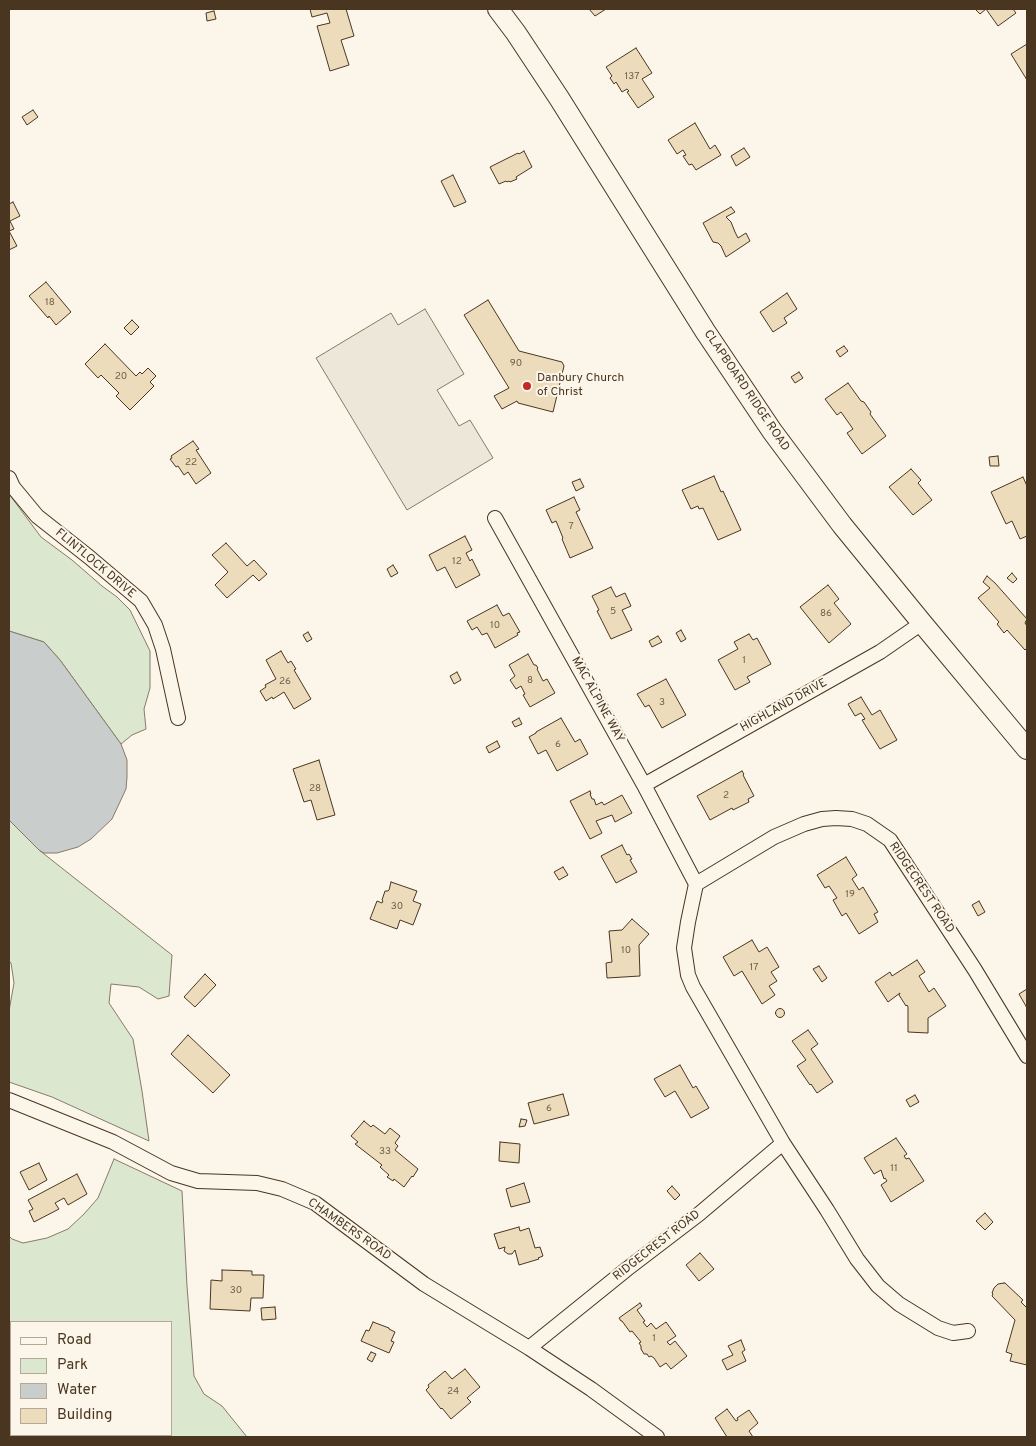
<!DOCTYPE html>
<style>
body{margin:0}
#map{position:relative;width:1036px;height:1446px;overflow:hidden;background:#fbf6e9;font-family:Overpass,sans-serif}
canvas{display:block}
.frame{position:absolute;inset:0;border:10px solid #4a3520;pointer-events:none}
.legend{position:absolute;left:10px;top:1321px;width:162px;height:115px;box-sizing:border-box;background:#fbf6e9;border:1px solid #b4a999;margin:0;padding:6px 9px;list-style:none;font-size:15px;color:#4a3520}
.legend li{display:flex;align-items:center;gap:10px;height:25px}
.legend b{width:25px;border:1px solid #b4a999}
</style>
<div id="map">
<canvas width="1036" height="1446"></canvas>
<div class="frame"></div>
<ul class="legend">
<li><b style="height:6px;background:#fbf6e9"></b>Road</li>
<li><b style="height:14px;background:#dce7d0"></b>Park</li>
<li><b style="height:14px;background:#c9cecd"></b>Water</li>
<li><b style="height:14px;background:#ecdcbc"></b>Building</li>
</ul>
</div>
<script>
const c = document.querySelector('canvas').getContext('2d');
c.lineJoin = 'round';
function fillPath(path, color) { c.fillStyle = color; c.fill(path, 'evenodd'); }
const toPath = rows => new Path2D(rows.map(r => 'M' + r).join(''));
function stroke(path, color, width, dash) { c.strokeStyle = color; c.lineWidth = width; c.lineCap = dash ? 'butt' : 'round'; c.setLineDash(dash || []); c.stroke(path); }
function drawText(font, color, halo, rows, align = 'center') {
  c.font = font + ' Overpass,sans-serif'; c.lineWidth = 4; c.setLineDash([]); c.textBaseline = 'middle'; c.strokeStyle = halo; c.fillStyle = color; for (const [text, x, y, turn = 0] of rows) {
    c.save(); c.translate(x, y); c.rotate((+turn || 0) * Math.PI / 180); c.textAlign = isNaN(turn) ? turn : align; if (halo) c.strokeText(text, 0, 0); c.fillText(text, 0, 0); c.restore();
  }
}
const green = toPath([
 [9,494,41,537,72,560,102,586,117,597,130,610,150,651,150,688,144,709,146,729,132,735,121,744,60,660,44,642,9,631,9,494],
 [9,820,39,850,172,955,169,996,158,999,139,987,111,984,109,1003,133,1039,142,1091,149,1141,52,1097,9,1082,9,1011,14,983,11,963,9,961,9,820],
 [114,1159,182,1191,187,1286,194,1376,204,1394,222,1406,247,1437,9,1437,9,1236,12,1239,23,1243,47,1238,68,1229,84,1214,98,1198,114,1159],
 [11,1322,171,1322,171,1435,11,1435,11,1322]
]);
fillPath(green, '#dce7d0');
stroke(green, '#887966', 1);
const parking = toPath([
 [425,309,464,374,437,390,459,426,470,420,493,458,407,510,316,358,391,313,398,325,425,309]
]);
fillPath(parking, '#ede7d9');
stroke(parking, '#887966', 1);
const water = toPath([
 [9,631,44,642,60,660,121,744,127,760,127,777,126,789,112,819,91,839,78,847,57,853,44,853,39,850,9,820,9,631]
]);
fillPath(water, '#c9cecd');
stroke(water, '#887966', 1);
const building = toPath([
 [310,9,346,9,354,36,341,40,349,65,330,71,317,26,330,23,327,13,312,17,310,9],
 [589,9,606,9,595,16,589,9],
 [975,9,1013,9,1016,13,998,26,986,9,980,14,975,9],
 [214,11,216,19,207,21,206,13,214,11],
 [1027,44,1027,80,1011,54,1027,44],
 [636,48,652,73,642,79,654,97,638,108,627,92,629,91,627,89,622,92,616,82,614,84,610,78,612,76,606,67,636,48],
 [33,110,38,117,27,125,22,117,33,110],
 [695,123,710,149,715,145,721,155,696,170,692,164,689,165,683,156,686,155,683,150,677,154,668,140,695,123],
 [744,148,750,157,736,166,731,156,744,148],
 [524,151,532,167,516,177,517,179,510,182,509,181,507,182,506,181,499,184,490,167,518,153,519,154,524,151],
 [453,175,466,202,454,207,441,181,453,175],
 [13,202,20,216,10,221,14,229,9,231,17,246,9,250,9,204,13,202],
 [731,207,735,212,726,217,731,222,735,232,738,238,746,233,750,241,726,257,721,246,718,243,713,242,703,223,731,207],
 [46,282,71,312,56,325,49,316,48,318,29,296,46,282],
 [787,293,797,309,784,318,787,323,773,332,760,312,787,293],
 [488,300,519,351,562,362,564,366,553,412,518,403,517,401,502,409,494,396,509,388,464,315,488,300],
 [132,320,139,327,131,335,124,328,132,320],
 [105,344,136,376,140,372,142,374,148,368,156,376,150,382,154,386,130,410,116,396,119,393,101,375,98,378,85,364,105,344],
 [844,346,848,351,840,357,836,351,844,346],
 [799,372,803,378,795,383,791,377,799,372],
 [848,383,861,401,864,402,871,412,870,414,886,436,862,454,847,433,853,429,841,412,837,415,825,399,848,383],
 [193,441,199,449,196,450,211,473,196,484,188,472,184,475,178,466,176,467,170,459,172,458,171,456,193,441],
 [998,456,999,466,990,466,989,457,998,456],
 [911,469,921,480,918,483,932,500,913,515,889,487,911,469],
 [714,476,721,492,723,491,741,530,718,540,703,508,699,509,698,506,691,509,682,490,714,476],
 [1023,477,1027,486,1027,536,1020,539,1012,521,1006,524,991,492,1023,477],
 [580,479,584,487,576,491,572,482,580,479],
 [574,497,580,510,576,512,593,548,570,558,562,539,563,538,556,521,552,523,546,510,574,497],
 [465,536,472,550,466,553,470,561,472,559,480,575,456,588,445,567,437,571,429,555,465,536],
 [226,543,247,566,254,560,267,574,259,581,253,575,227,598,215,585,228,572,212,555,226,543],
 [393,565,398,573,391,577,387,569,393,565],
 [1012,573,1017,579,1013,583,1007,578,1012,573],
 [987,576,995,583,1027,619,1025,623,1027,626,1027,648,1025,650,1007,630,1004,633,997,624,999,622,978,598,990,588,983,582,987,576],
 [828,585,839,599,834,603,851,624,829,643,800,607,828,585],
 [611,587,616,597,625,593,631,606,622,610,632,630,611,639,597,611,599,610,592,596,611,587],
 [497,605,503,616,509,613,520,632,517,633,518,635,495,648,487,633,482,635,477,627,472,630,467,621,497,605],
 [681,630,686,639,681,642,676,633,681,630],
 [308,632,312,639,307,642,303,635,308,632],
 [749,634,753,640,757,638,771,664,747,677,750,682,735,690,718,660,738,649,734,642,749,634],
 [658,636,662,642,652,647,649,641,658,636],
 [281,651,288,663,291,661,296,669,294,670,311,699,294,709,284,692,273,699,272,697,266,701,260,691,266,687,265,685,276,679,266,660,281,651],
 [528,654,534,665,536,665,538,668,537,669,543,681,547,679,555,693,530,707,523,695,525,694,521,686,516,689,510,680,515,676,509,665,528,654],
 [457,672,461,680,454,684,450,676,457,672],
 [666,679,686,715,662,728,649,705,645,707,637,694,666,679],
 [861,697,872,715,880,710,897,740,880,749,862,720,865,719,861,713,855,716,848,704,861,697],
 [519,718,522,724,515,727,512,722,519,718],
 [561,718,575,742,580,739,588,754,557,771,546,750,538,754,529,737,536,733,536,732,561,718],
 [497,741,500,747,489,753,486,747,497,741],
 [319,760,335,815,317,820,311,800,304,802,293,769,319,760],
 [742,771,744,774,743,775,754,796,748,799,749,802,733,810,732,808,710,820,697,796,742,771],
 [590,791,591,794,590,794,592,799,594,799,596,805,602,802,604,805,622,795,632,813,615,822,612,815,596,821,602,833,590,839,570,801,590,791],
 [622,845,627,855,629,854,632,859,630,860,637,872,616,883,601,856,622,845],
 [846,857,857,875,852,879,859,890,863,887,878,912,874,914,878,922,859,934,846,913,842,916,833,900,837,898,829,886,825,888,817,875,846,857],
 [563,867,568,875,559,880,554,872,563,867],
 [391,882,417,891,413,901,421,904,413,925,400,920,397,929,370,919,377,901,382,903,383,901,382,900,385,891,388,891,389,890,391,882],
 [979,901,985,912,978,916,972,905,979,901],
 [632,919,649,934,639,945,640,976,607,978,606,963,612,962,609,931,622,930,632,919],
 [752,940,759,952,767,947,779,967,771,972,777,981,769,986,775,995,762,1004,742,971,734,976,723,957,752,940],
 [917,960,925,972,919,976,929,992,934,988,946,1006,928,1018,928,1033,908,1032,908,1007,907,1005,906,1006,899,995,900,993,888,1002,875,982,890,972,892,976,917,960],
 [819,966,827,978,822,982,813,969,819,966],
 [205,974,216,985,195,1007,184,997,205,974],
 [1027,989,1027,1008,1019,994,1027,989],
 '775.5 1013a4.5 4.5 0 1 1 9 0a4.5 4.5 0 1 1-9 0Z',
 [808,1030,818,1044,811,1049,833,1082,817,1093,811,1084,810,1085,797,1066,806,1060,792,1041,808,1030],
 [188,1035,230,1075,213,1093,171,1054,188,1035],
 [680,1065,693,1088,696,1086,709,1108,691,1118,675,1091,665,1097,654,1079,680,1065],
 [563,1094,569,1115,534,1124,528,1103,563,1094],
 [915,1095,919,1102,910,1107,906,1100,915,1095],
 [521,1119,527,1120,525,1126,519,1127,521,1119],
 [364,1121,371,1127,373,1125,385,1134,390,1128,400,1136,395,1143,398,1146,395,1150,418,1169,413,1177,412,1176,404,1187,394,1179,393,1181,387,1177,389,1175,380,1167,382,1165,355,1144,358,1142,351,1136,364,1121],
 [896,1138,907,1154,904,1156,906,1159,909,1158,924,1181,891,1202,881,1185,887,1181,885,1178,884,1179,881,1170,874,1174,864,1158,896,1138],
 [500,1142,520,1144,519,1163,499,1161,500,1142],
 [39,1163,47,1180,29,1190,20,1172,39,1163],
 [77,1174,87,1194,68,1205,64,1198,55,1203,59,1209,34,1222,29,1211,33,1209,28,1200,77,1174],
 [524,1183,530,1202,511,1207,506,1189,524,1183],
 [672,1186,680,1195,675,1200,667,1191,672,1186],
 [985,1213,993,1222,985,1230,976,1221,985,1213],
 [519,1227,520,1231,529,1228,535,1248,540,1247,543,1256,538,1258,539,1259,519,1265,515,1250,512,1254,508,1254,504,1251,505,1247,499,1249,494,1234,519,1227],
 [700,1253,714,1269,699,1281,686,1265,700,1253],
 [222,1270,252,1271,252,1275,264,1275,263,1298,251,1298,250,1311,210,1309,211,1280,222,1281,222,1270],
 [1004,1283,1005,1283,1023,1300,1021,1302,1027,1308,1027,1365,1010,1361,1012,1354,1006,1352,1015,1320,992,1296,993,1294,992,1293,994,1288,998,1284,1004,1283],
 [640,1303,642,1306,637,1310,645,1321,643,1322,647,1327,651,1323,656,1329,666,1322,676,1336,667,1342,670,1345,675,1341,687,1356,671,1369,666,1363,660,1367,654,1358,651,1356,649,1357,647,1354,644,1354,641,1349,641,1346,639,1343,641,1342,632,1331,630,1332,622,1321,621,1321,619,1318,640,1303],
 [275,1307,276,1319,262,1320,261,1308,275,1307],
 [373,1322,389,1328,389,1329,395,1332,391,1341,394,1342,389,1353,361,1341,366,1330,369,1331,373,1322],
 [741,1340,745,1350,742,1352,746,1361,727,1370,722,1360,733,1355,728,1346,741,1340],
 [371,1352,376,1354,372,1362,367,1359,371,1352],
 [465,1369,480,1387,467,1398,471,1402,451,1419,442,1408,441,1409,426,1390,429,1387,428,1385,445,1371,452,1379,465,1369],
 [727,1409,736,1421,738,1420,737,1418,749,1410,758,1423,749,1431,753,1437,727,1437,715,1418,727,1409]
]);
fillPath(building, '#ecdcbc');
stroke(building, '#4a3520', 1);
const street = toPath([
 [9,478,13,487,37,516,89,557,141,601,155,625,163,649,178,718],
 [495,518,644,785,696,884],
 [644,785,880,652,922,623],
 [9,1100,113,1142,171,1173,198,1181,257,1183,282,1189,315,1203,424,1284,529,1348,591,1389,657,1437],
 [968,1331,953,1333,938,1328,899,1304,878,1286,857,1259,827,1210,783,1143,693,987,688,975,684,948,688,922,696,884,774,837,804,824,822,819,836,818,852,819,867,824,890,840,975,970,1027,1056],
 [529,1348,627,1269,699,1214,783,1143]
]);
const secondary = toPath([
 [498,9,516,33,559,98,705,331,772,431,842,525,922,623,1027,749]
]);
stroke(street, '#4a3520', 16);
stroke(secondary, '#4a3520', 22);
stroke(street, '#fbf6e9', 14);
stroke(secondary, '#fbf6e9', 20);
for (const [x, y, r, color] of [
 [527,386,5,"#c62828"]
]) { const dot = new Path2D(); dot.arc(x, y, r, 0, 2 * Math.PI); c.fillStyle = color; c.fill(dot); stroke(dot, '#fbf6e9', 2); }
drawText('10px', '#725f47', null, [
 ["137",632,77],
 ["18",50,303],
 ["90",516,364],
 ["20",121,377],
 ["22",191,463],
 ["7",571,527],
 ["12",457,562],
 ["5",613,612],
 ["86",826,614],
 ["10",495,626],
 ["1",744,661],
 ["8",530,681],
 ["26",285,682],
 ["3",662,703],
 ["6",558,745],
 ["28",315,789],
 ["2",726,796],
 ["19",850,895],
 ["30",397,907],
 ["10",626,951],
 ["17",754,968],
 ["6",549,1109],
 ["33",385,1152],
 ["11",894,1169],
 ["30",236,1291],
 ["1",654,1339],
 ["24",453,1392]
]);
drawText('12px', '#4a3520', '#fbf6e9', [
 ["Danbury Church",537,379],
 ["of Christ",537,393]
], 'left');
drawText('12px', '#4a3520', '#fbf6e9', [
 ["CLAPBOARD RIDGE ROAD",746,391,56],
 ["FLINTLOCK DRIVE",95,564,40],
 ["MAC ALPINE WAY",597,700,61],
 ["HIGHLAND DRIVE",784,706,-29],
 ["RIDGECREST ROAD",921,888,56],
 ["CHAMBERS ROAD",349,1230,35],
 ["RIDGECREST ROAD",657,1246,-38]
]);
</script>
